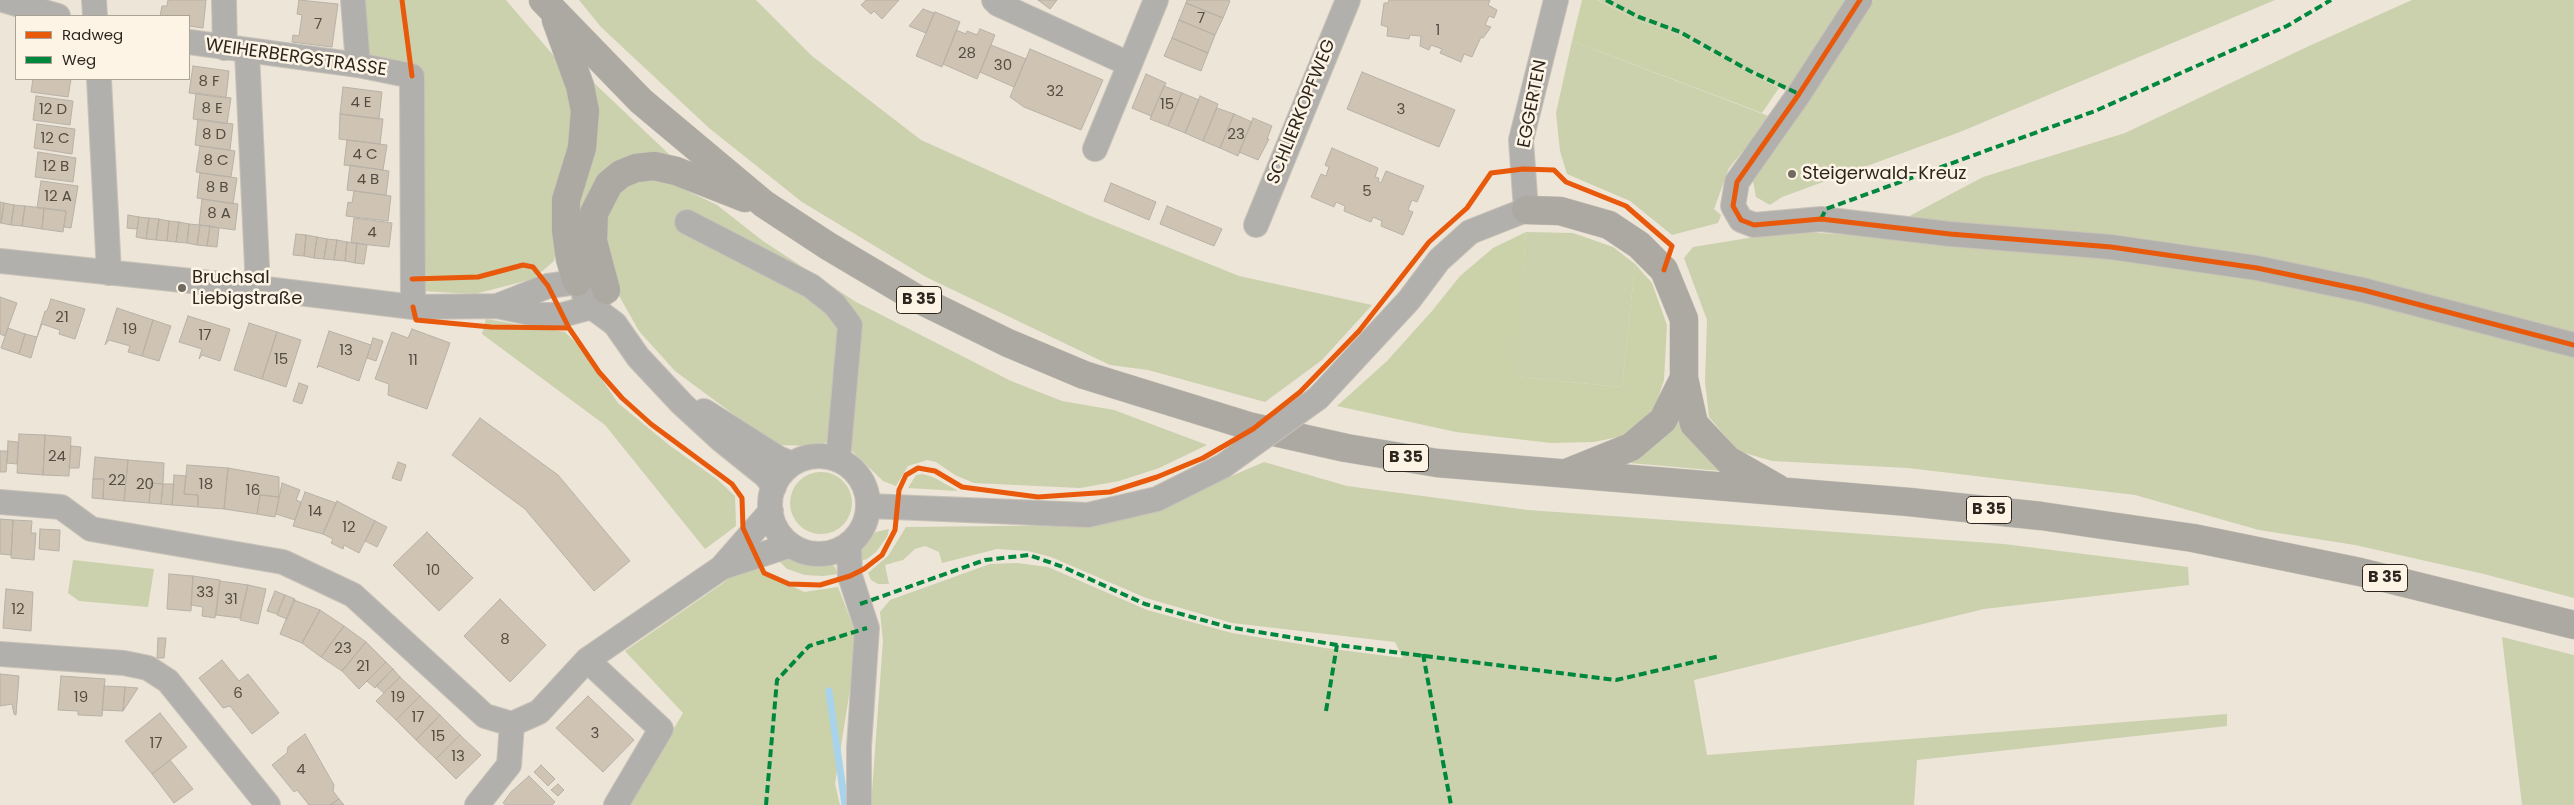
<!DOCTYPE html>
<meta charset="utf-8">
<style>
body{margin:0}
#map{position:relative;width:2574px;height:805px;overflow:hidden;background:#ede5d8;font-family:Poppins,sans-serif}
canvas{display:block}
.legend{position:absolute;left:15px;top:15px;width:175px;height:65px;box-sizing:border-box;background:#fef4e6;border:1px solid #aaa296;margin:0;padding:6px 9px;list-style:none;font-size:15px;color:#2c261e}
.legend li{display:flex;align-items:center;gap:10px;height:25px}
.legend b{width:25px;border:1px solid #aaa296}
</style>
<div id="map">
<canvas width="2574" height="805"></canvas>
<ul class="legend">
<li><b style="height:6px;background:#e8590c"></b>Radweg</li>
<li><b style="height:6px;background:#00873e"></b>Weg</li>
</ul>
</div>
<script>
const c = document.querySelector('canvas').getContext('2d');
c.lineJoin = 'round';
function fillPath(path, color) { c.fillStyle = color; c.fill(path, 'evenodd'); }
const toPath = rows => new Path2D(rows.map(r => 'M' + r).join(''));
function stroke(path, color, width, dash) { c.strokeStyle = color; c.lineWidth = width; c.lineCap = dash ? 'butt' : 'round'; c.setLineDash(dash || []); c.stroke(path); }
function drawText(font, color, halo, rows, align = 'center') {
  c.font = font + ' Poppins,sans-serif'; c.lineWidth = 5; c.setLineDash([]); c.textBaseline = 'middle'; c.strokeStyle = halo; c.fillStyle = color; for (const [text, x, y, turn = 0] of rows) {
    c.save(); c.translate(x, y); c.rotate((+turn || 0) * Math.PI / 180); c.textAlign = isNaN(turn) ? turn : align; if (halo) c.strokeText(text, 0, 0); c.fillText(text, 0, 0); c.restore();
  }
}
fillPath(toPath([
 [349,0,506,0,565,69,578,132,554,261,533,279,475,294,422,291,415,71,353,56],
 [579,0,756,0,812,56,921,140,1088,215,1239,276,1372,305,1322,360,1265,402,1148,370,1110,365,926,277,802,202,709,128,601,27],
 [1598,0,1849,0,1788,92,1679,35,1639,21],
 [1874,0,2275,0,1960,132,1782,197,1770,205,1756,197,1753,181],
 [2412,0,2574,0,2574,598,2484,574,2355,545,2259,530,2135,495,1908,468,1772,461,1738,451,1709,417,1705,381,1707,320,1684,258,1693,247,1792,231,1894,238,1902,220,1983,177,2125,133,2309,46],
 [1572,41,1771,117,1729,168,1714,209,1721,215,1718,223,1672,235,1630,201,1567,174,1560,151,1556,113],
 [593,82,673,158,638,156,580,265,574,212],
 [645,178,665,180,717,205,763,241,856,302,1011,381,1062,401,1114,410,1207,445,1159,468,1119,481,1080,488,974,483,955,475,936,462,927,460,908,466,896,486,883,481,852,451,827,442,816,446,775,445,675,371,639,331,618,294,603,247,604,224,618,191,631,182],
 [1526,232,1573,233,1613,247,1635,264,1622,387,1515,377],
 [486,319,565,332,579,346,618,403,669,445,718,480,735,496,736,526,705,549,605,425,482,334],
 [1680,414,1721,471,1630,463,1630,458,1652,448,1672,431],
 [1264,462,1347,486,1528,510,2004,544,2188,567,2189,585,1984,609,1694,680,1707,755,2227,714,2227,726,1917,760,1914,805,871,805,883,641,880,612,890,600,990,564,1017,563,1048,567,1147,610,1232,633,1325,648,1403,658,1395,642,1232,623,1146,598,1051,557,1028,551,997,549,942,563,939,552,925,546,915,549,903,560,885,565,889,584,878,584,871,580,868,573,888,556,906,527,1097,525,1141,515],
 '790 503a31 31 0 1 1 62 0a31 31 0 1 1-62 0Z',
 [923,474,933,477,958,491,908,488,916,475],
 [889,529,887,537,876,552,867,559,861,561,861,549,867,539,876,532],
 [786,555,828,562,835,567,838,574,823,576,805,575,787,569,776,558],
 [73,560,154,569,148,607,79,601,68,593],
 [2502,637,2574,655,2574,805,2522,805]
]), '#cbd0ad');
fillPath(toPath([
 [1582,0,1597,0,1639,21,1679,35,1779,88,1762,113,1572,41],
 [1526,232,1516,377,1622,387,1635,264,1652,283,1667,325,1664,380,1655,407,1628,435,1594,442,1551,443,1456,432,1337,406,1387,361,1432,311,1460,276,1493,248],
 [757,568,804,592,838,587,858,639,835,784,840,805,629,805,683,713,625,651,726,581,733,572]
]), '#cbd2aa');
stroke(toPath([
 [829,691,845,805]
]), '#a8d3ea', 7);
const building = toPath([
 [168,0,206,0,203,28,189,26,189,16,160,16,162,6,167,6,168,0],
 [299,0,338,4,332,47,292,42,293,35,299,36,302,15,297,14,299,0],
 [866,0,899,0,882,19,874,11,871,14,861,5,866,0],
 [1038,0,1057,0,1050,9,1038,0],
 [1187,0,1228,0,1230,1,1223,18,1186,3,1187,0],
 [1389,0,1490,0,1488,5,1497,10,1494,18,1489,16,1485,25,1491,27,1483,38,1481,37,1472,57,1464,54,1461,62,1440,53,1442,49,1431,45,1429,50,1420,46,1421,36,1410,35,1409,39,1387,36,1388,27,1381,25,1384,3,1388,3,1389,0],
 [1186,3,1223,18,1215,35,1179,20,1186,3],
 [923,9,934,13,926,33,909,26,923,9],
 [935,12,960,22,942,67,916,56,935,12],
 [1179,20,1215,35,1208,53,1172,38,1179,20],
 [980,29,995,35,977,79,943,64,956,30,966,34,967,31,977,35,980,29],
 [1172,38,1208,53,1201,71,1164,56,1172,38],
 [991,45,1026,59,1014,87,980,72,991,45],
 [1030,49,1103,80,1081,130,1024,107,1010,97,1030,49],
 [193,66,229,71,226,98,189,93,193,66],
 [1362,72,1455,110,1439,147,1347,109,1362,72],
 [1146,74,1166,83,1151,116,1132,108,1146,74],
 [33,79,71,79,68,97,31,92,33,79],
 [1164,86,1182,93,1168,126,1150,119,1164,86],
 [343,87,382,92,379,119,340,114,343,87],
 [196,93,231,98,227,124,193,119,196,93],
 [1182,93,1199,100,1185,133,1168,126,1182,93],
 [36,96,73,101,70,125,33,120,36,96],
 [1200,96,1218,104,1203,141,1185,133,1200,96],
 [1217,108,1234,114,1220,148,1203,141,1217,108],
 [340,114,383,119,380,144,339,139,340,114],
 [1234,114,1252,122,1238,156,1220,148,1234,114],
 [1253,118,1272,126,1267,139,1269,139,1258,160,1239,152,1253,118],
 [198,119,233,124,230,150,195,145,198,119],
 [37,124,75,129,72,154,34,148,37,124],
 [347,140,387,145,383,170,344,165,347,140],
 [200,146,235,151,231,177,196,172,200,146],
 [1332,148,1378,168,1375,177,1379,178,1378,181,1381,183,1386,171,1424,186,1417,202,1412,200,1408,210,1413,212,1403,235,1381,226,1382,221,1373,217,1371,222,1344,211,1345,206,1336,202,1334,207,1311,197,1321,174,1326,176,1329,167,1325,165,1332,148],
 [38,152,76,158,73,182,35,177,38,152],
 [350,165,389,171,386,195,347,190,350,165],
 [200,173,237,178,233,204,197,198,200,173],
 [41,181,78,186,71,228,64,227,66,211,37,208,41,181],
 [1111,183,1156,202,1149,220,1104,201,1111,183],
 [354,191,391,196,388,221,346,216,348,202,352,203,354,191],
 [202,199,238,204,235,230,199,225,202,199],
 [0,202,4,203,1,223,0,223,0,202],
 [4,203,14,205,11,225,1,223,4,203],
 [14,205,25,206,22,226,11,225,14,205],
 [25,206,44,208,42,229,22,226,25,206],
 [1167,206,1222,229,1214,246,1160,224,1167,206],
 [44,208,66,211,63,232,42,229,44,208],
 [128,215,139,217,137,229,127,228,128,215],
 [139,217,149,218,146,239,136,237,139,217],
 [149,218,159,219,156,240,146,239,149,218],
 [354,218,392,223,389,247,351,243,354,218],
 [159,219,169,221,167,241,156,240,159,219],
 [169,221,179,222,176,242,167,241,169,221],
 [179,222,189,224,187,243,176,242,179,222],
 [189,224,200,225,197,245,187,243,189,224],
 [200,225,210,226,207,246,197,245,200,225],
 [210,226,219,228,217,247,207,246,210,226],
 [296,234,306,235,304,256,293,255,296,234],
 [306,235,317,237,314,258,304,256,306,235],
 [317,237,327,239,324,259,314,258,317,237],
 [327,239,337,240,334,260,324,259,327,239],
 [337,240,347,242,345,261,334,260,337,240],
 [347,242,357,243,355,263,345,261,347,242],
 [357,243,367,245,364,264,355,263,357,243],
 [0,297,17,303,5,336,0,334,0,297],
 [51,299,85,309,75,339,59,334,60,330,42,324,37,337,45,311,47,311,51,299],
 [117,308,153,320,142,356,128,352,130,346,109,340,105,345,117,308],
 [188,316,230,329,220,361,202,355,199,359,202,349,179,342,188,316],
 [153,320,171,326,159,361,142,356,153,320],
 [249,323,277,332,262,379,234,370,249,323],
 [8,328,25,334,19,354,1,348,8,328],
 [412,329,450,343,427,409,388,395,389,384,375,379,392,332,408,338,412,329],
 [329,331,371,345,359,381,319,366,317,368,329,331],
 [277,332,301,340,286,387,262,379,277,332],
 [25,334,37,337,31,358,19,354,25,334],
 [373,338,383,341,376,361,367,358,373,338],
 [299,383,308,386,302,404,293,401,299,383],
 [480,418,558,475,630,561,594,591,525,509,452,455,480,418],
 [19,434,45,435,43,475,17,473,19,434],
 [45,435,71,437,69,476,43,475,45,435],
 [8,441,18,442,17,464,7,463,8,441],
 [71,446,81,447,79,468,69,468,71,446],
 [0,451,8,451,6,472,0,472,0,451],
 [95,457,128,460,124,501,103,499,104,479,93,479,95,457],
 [128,460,164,463,163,484,151,483,149,503,124,501,128,460],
 [398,462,406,465,401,481,392,478,398,462],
 [187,465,228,468,224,509,198,507,198,495,184,494,187,465],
 [228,468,279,477,279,497,260,495,257,514,224,509,228,468],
 [174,475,186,476,184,494,198,495,198,507,172,505,174,475],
 [93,479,104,479,103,499,92,498,93,479],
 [151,483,163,484,161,504,149,503,151,483],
 [282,483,300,490,296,500,301,502,295,520,276,514,282,483],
 [163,484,174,484,172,505,161,504,163,484],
 [305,492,336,503,323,534,293,526,305,492],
 [260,495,279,497,275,517,257,514,260,495],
 [337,501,375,521,359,553,344,545,343,549,331,543,333,539,323,534,337,501],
 [0,519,13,520,11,555,0,554,0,519],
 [13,520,32,521,31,533,36,533,34,560,11,558,13,520],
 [375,521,387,527,377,547,365,541,375,521],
 [40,529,60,530,59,551,39,549,40,529],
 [427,532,473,578,439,611,393,565,427,532],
 [169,574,193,576,191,611,167,609,169,574],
 [193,576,220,580,215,618,202,616,203,607,191,605,193,576],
 [220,581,248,585,240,618,216,615,220,581],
 [248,585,266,589,258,624,240,620,248,585],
 [6,589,33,592,31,631,3,628,6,589],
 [275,591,285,595,277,614,267,611,275,591],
 [285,595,295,599,287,619,277,615,285,595],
 [500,599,546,645,510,682,464,636,500,599],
 [294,600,320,610,302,643,280,634,294,600],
 [320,610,344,626,321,657,302,643,320,610],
 [344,626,366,642,342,671,321,657,344,626],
 [158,638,166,638,164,658,157,658,158,638],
 [366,642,386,662,359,689,342,671,366,642],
 [222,660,239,681,248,674,279,713,252,734,230,706,223,708,199,678,222,660],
 [386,662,393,669,375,688,367,681,386,662],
 [393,669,400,677,384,693,376,686,393,669],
 [0,674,19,676,16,715,14,714,12,704,0,706,0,674],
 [61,676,105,679,102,716,78,715,78,711,58,710,61,676],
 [400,677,420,696,396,720,376,701,400,677],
 [104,686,125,687,123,711,102,710,104,686],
 [125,687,138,688,123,711,125,687],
 [420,696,440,715,416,740,396,720,420,696],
 [588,696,634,740,603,772,556,728,588,696],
 [160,713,187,747,152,774,125,741,160,713],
 [440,715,460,735,436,759,416,740,440,715],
 [305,734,334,785,333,791,339,799,330,805,309,805,297,790,294,792,272,765,287,753,288,747,305,734],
 [460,735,481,755,456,779,436,759,460,735],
 [170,760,193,789,174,803,152,774,170,760],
 [541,765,555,779,548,786,534,772,541,765],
 [529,776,555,802,552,805,506,805,503,803,511,792,529,776],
 [558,784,564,790,558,796,551,790,558,784],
 [339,799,344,805,330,805,339,799]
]);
fillPath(building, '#cfc3b3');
stroke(building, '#b7b1a7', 1);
const minor = toPath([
 [3,0,58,16],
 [94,0,95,16],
 [224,0,225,48],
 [353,0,358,65],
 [994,0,998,4,1129,64],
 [1860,0,1799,94,1737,182,1733,206,1741,220,1754,225,1821,219,1950,234,2111,247,2257,268,2363,290,2574,345],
 [189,42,358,65,412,76,413,307],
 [247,52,258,288],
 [99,79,109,273],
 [1095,149,1156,0],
 [687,222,811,286,835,305,850,325,838,460],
 [1256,225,1348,0],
 [0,261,258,288,413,307,497,306,540,315,562,315,592,307,606,290],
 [584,295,592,307,615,324,638,357,682,404,720,439,766,476,774,487],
 [497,306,548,286,577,282,596,285],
 [1318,398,1409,300,1439,260,1470,232,1526,210,1521,140,1556,0],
 [704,411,778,458,792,464],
 '770 505a49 49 0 1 1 98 0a49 49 0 1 1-98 0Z',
 [0,502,61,507,91,529,283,562,353,595,485,716,512,724,539,712,587,660,721,568,771,511],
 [869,506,1088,515,1157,499,1223,466],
 [849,544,850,576,867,628,859,747,859,805],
 [723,567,791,545],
 [0,654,124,663,148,668,168,681,268,805],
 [587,660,661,729,616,805],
 [477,805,509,765,512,724]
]);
const major = toPath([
 [543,0,641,101,764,204,828,246,914,297,1008,343,1084,375,1252,427,1346,448,1437,463,1909,502,2041,516,2193,538,2360,572,2574,625],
 [556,20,580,86,585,111,582,148,566,200,566,230,570,259,577,282],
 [1526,210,1560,211,1609,225,1639,245,1664,270,1684,319,1684,378,1694,424,1728,460,1777,488],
 [606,290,593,241,594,213,609,184,621,174,636,168,654,166,676,171,745,198],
 [1569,472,1631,447,1663,420,1684,378]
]);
stroke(minor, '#c9c2b8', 26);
stroke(major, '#c9c2b8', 29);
stroke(minor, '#b2b0ac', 24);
stroke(major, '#aba9a2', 28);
const minorBridge = toPath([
 [1223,466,1318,398]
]);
stroke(minorBridge, '#c9c2b8', 26, []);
stroke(minorBridge, '#b2b0ac', 24);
stroke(toPath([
 [1606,0,1639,17,1680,32,1750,71,1799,94],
 [1821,219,1826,209,2095,111,2287,26,2331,0],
 [860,604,985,560,1029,555,1063,567,1145,604,1228,627,1337,645,1616,680,1720,656],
 [1423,654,1451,805],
 [1326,711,1337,645],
 [766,805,777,680,809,646,867,628]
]), '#00873e', 4, [8, 4]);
stroke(toPath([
 [402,0,412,76],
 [1860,0,1799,94,1737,182,1733,206,1741,220,1754,225,1821,219,1950,234,2111,247,2257,268,2363,290,2574,345],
 [412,279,478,277,523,265,533,267,548,286,569,328],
 [413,307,416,320,491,327,569,328,599,372,622,398,651,424,732,484,742,498,743,528,764,573,789,584,820,585,850,576,864,569,882,555,895,530,899,490,906,475,918,468,935,471,962,487,1038,497,1110,492,1157,477,1203,458,1253,429,1300,392,1359,331,1429,242,1467,208,1491,173,1523,169,1554,170,1566,182,1626,206,1672,246,1664,270]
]), '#e8590c', 5);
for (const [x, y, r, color] of [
 [1792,174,5,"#70695f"],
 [182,288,5,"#70695f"]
]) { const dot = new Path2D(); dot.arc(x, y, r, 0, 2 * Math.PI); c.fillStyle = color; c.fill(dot); stroke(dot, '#fef4e6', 2); }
drawText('15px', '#554d43', null, [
 ["7",1201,19],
 ["7",318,25],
 ["1",1438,31],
 ["28",967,54],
 ["30",1003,66],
 ["8 F",209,82],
 ["32",1055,92],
 ["4 E",361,103],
 ["15",1167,105],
 ["8 E",212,109],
 ["12 D",53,110],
 ["3",1401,110],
 ["8 D",214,135],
 ["23",1236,135],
 ["12 C",55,139],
 ["4 C",365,155],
 ["8 C",216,161],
 ["12 B",56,167],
 ["4 B",368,180],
 ["8 B",217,188],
 ["5",1367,192],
 ["12 A",58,197],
 ["8 A",219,214],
 ["4",372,233],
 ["21",62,318],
 ["19",130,330],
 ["17",205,336],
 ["13",346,351],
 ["15",281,360],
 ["11",413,361],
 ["24",57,457],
 ["22",117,481],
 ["20",145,485],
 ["18",206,485],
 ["16",253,491],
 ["14",315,512],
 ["12",349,528],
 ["10",433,571],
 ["33",205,593],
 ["31",231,600],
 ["12",18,610],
 ["8",505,640],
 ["23",343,649],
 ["21",363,667],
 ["6",238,694],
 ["19",81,698],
 ["19",398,698],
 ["17",418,718],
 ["3",595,734],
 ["15",438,737],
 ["17",156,744],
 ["13",458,757],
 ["4",301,770]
]);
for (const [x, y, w] of [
 [919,300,45],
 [1406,458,45],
 [1989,510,45],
 [2385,578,45]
]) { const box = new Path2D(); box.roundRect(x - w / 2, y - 13.5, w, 27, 4); c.fillStyle = '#fef4e6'; c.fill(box); stroke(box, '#2c261e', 1); }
drawText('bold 16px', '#2c261e', null, [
 ["B 35",919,300],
 ["B 35",1406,458],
 ["B 35",1989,510],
 ["B 35",2385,578]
]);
drawText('18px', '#2c261e', '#fef4e6', [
 ["WEIHERBERGSTRASSE",296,58,8],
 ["EGGERTEN",1533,104,-79],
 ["SCHLIERKOPFWEG",1302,112,-68]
]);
drawText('18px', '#2c261e', '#fef4e6', [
 ["Steigerwald-Kreuz",1802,174],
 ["Bruchsal",192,278],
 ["Liebigstraße",192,299]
], 'left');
</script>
